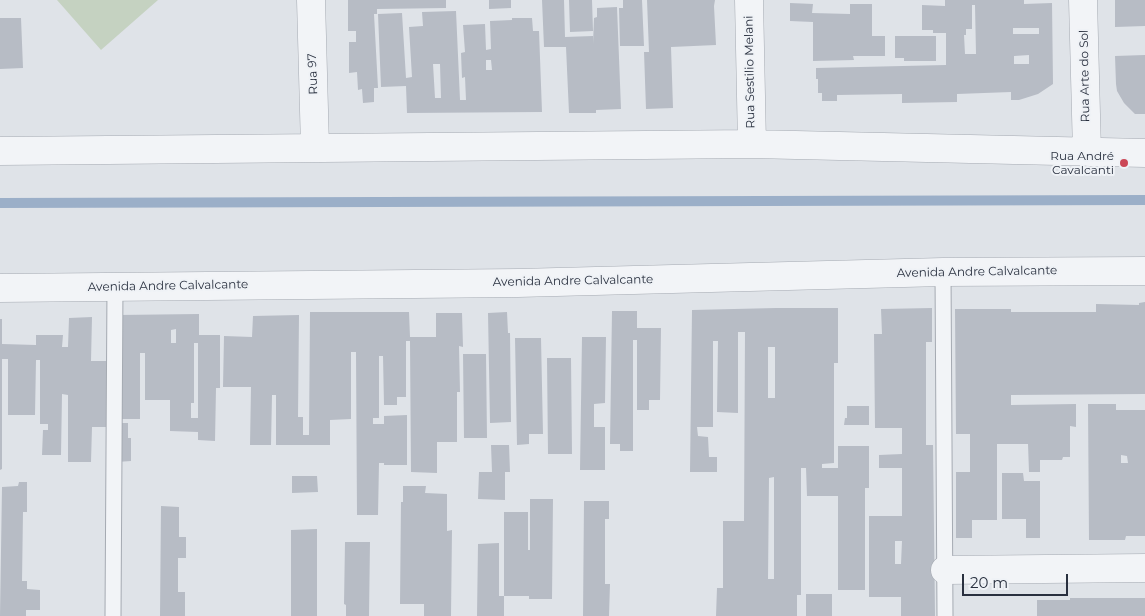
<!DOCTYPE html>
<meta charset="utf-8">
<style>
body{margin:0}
#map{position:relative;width:1145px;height:616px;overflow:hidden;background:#dfe3e8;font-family:Montserrat,sans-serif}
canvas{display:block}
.scale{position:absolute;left:962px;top:574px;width:106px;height:22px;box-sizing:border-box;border:2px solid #29303f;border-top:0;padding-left:6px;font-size:15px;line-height:18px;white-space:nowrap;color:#29303f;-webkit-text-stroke:4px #eff2f6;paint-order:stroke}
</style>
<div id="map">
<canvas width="1145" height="616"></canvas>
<div class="scale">20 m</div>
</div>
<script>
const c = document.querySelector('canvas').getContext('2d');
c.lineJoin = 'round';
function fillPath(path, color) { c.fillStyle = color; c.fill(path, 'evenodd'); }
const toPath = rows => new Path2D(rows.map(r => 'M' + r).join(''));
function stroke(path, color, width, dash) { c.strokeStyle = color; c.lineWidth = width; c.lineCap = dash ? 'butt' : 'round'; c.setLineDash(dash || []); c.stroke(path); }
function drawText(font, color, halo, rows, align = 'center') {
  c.font = font + ' Montserrat,sans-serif'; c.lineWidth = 4; c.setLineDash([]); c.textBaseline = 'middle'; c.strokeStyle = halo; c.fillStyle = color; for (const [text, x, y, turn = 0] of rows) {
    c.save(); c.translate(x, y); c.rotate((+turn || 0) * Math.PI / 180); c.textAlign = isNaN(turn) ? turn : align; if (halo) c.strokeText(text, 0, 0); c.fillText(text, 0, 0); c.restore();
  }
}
fillPath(toPath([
 [57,0,158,0,101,50]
]), '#c5d2c1');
stroke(toPath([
 [0,203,1145,200]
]), '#9bafc8', 10);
fillPath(toPath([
 [348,0,446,0,446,8,377,9,377,14,374,14,378,88,374,88,374,102,363,103,362,89,358,90,357,72,349,73,349,42,356,42,356,31,348,31],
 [489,0,511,0,511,8,489,9],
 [542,0,564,0,565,37,593,36,593,44,594,18,597,17,597,8,617,7,621,109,596,110,596,113,569,113,566,47,544,47],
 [569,0,592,0,593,31,570,32],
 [623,0,642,0,644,46,620,46,619,8,623,8],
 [647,0,715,0,714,6,716,45,671,47,673,108,646,109,644,52,649,52],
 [945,0,1024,0,1024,4,1052,3,1053,84,1038,94,1019,100,1011,100,1011,92,957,94,957,102,902,103,902,94,837,95,837,101,822,101,822,93,818,93,818,79,816,79,816,68,946,65,946,33,933,33,933,30,922,30,922,5,945,6],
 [972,5,975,5,976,54,965,54,964,35,966,35,966,29,972,29],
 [1013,28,1039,28,1039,34,1013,34],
 [1029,55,1029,64,1014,64,1014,56],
 [1115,0,1145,0,1145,26,1115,27],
 [790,3,813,4,812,13,850,14,850,4,872,4,872,36,885,36,885,56,853,56,854,60,813,61,813,22,790,21],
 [456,11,460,100,466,100,465,77,462,78,461,53,465,52,463,25,485,24,486,50,491,49,490,21,512,20,512,18,532,18,533,31,539,31,542,112,407,113,406,86,381,87,378,14,402,13,406,78,412,77,409,27,423,26,422,12],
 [486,60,491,60,492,70,486,70],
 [433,64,440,64,441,98,435,98],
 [0,18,21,18,23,68,0,69],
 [895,36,936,36,936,61,904,61,904,58,895,58],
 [1145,55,1145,114,1135,114,1124,103,1117,91,1116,84,1115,56],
 [1145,302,1145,394,1011,395,1011,405,1076,404,1076,427,1070,426,1070,457,1063,457,1062,460,1040,460,1040,472,1029,472,1028,444,997,444,997,520,972,520,972,538,956,538,956,472,970,472,970,434,956,434,955,309,1011,309,1011,312,1096,312,1096,304,1139,305,1139,303],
 [776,308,838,308,838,363,834,363,834,463,822,464,822,468,838,468,838,446,869,446,869,488,865,488,865,590,838,590,838,496,807,496,806,468,801,468,801,595,797,595,797,616,716,616,717,588,723,588,723,521,744,521,745,332,738,332,738,413,717,412,718,341,713,341,713,427,697,427,698,436,708,437,709,457,717,457,717,472,690,472,692,310],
 [768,347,775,347,775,398,768,398],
 [774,477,774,579,768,579,769,478],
 [932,308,932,342,926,342,926,445,933,445,935,616,901,616,901,597,869,597,869,516,902,516,902,468,879,468,879,455,902,454,902,428,875,428,874,334,882,334,881,309],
 [895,541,902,541,901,564,895,564],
 [612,311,637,311,637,328,661,328,660,400,649,400,649,410,637,410,637,340,633,340,633,451,620,451,620,444,610,444],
 [310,312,409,312,410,337,436,337,436,313,462,313,463,347,459,346,460,392,457,392,457,442,437,442,437,473,411,472,410,341,406,341,406,397,397,397,397,405,384,405,383,356,379,356,379,418,373,418,373,424,384,424,384,416,407,415,407,465,384,465,384,463,379,463,378,515,357,515,356,352,351,352,351,419,330,420,330,445,276,445,276,395,272,395,271,445,250,445,251,387,223,387,224,336,252,337,253,316,299,315,298,417,303,417,303,435,309,435],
 [507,312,508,333,510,333,511,422,490,423,488,313],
 [199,314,199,335,220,335,220,388,216,388,215,441,198,440,198,432,170,431,170,400,145,400,145,353,140,353,140,419,117,419,118,315],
 [176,329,176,343,171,343,171,330],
 [194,343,198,343,198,418,191,418,191,403,194,403],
 [92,317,91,361,113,361,113,427,92,427,91,462,68,462,68,395,62,394,61,455,42,455,43,430,48,430,48,424,40,424,40,360,36,360,35,415,8,415,8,359,2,359,2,469,0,470,0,319,2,319,2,344,36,345,36,335,63,335,62,347,68,347,69,318],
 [582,337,606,337,605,403,594,404,594,427,605,427,605,470,580,470],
 [515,338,541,338,543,434,529,434,529,444,517,445],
 [463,354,486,354,487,438,464,438],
 [547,358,571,358,572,454,548,454],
 [1088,404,1116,404,1116,410,1145,410,1145,536,1126,536,1125,540,1089,540],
 [1121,455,1127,456,1128,463,1121,463],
 [847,406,869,406,869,425,844,425,845,418,847,418],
 [117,423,128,423,128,438,131,438,131,461,117,462],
 [491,445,509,445,510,472,505,472,505,500,478,499,479,472,492,472],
 [1002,473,1023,473,1024,481,1040,481,1040,538,1026,538,1026,519,1002,519],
 [292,476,317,476,318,492,292,493],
 [19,482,27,482,27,512,23,512,22,581,27,581,27,589,40,590,40,610,26,610,26,616,0,616,2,487,18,486],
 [403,486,426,486,425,493,447,494,447,531,452,530,451,616,424,616,424,604,400,604,401,502,403,502],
 [530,499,553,499,552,599,529,599,529,596,504,596,504,512,528,512,528,550,530,550],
 [584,501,609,501,609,519,605,519,605,584,610,584,609,616,583,616],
 [161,506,179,507,179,537,186,537,186,558,178,558,178,592,185,592,185,616,160,616],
 [317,529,317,616,291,616,291,530],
 [345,542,370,542,369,616,346,616,346,605,344,604],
 [499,543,499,596,504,596,504,616,477,616,478,544],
 [806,594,832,594,832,616,806,616],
 [1070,598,1145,598,1145,616,1037,616,1037,600,1070,600]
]), '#b7bcc5');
const lane = toPath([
 [943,272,945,616],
 [113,616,115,286]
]);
const street = toPath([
 [311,0,315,147],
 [749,0,752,144],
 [1083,0,1087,152],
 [0,151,752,144,1145,153],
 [0,288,518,283,943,272,1145,271],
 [945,570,1145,568]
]);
stroke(lane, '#a5aab2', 17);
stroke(street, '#a5aab2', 29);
stroke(lane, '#f2f4f7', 15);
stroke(street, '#f2f4f7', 28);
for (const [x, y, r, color] of [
 [1124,163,5,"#cb4756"]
]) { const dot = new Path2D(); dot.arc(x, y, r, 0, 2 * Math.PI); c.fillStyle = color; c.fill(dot); stroke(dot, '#eff2f6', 2); }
drawText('12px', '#29303f', '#eff2f6', [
 ["Rua Sestilio Melani",750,72,-91],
 ["Rua 97",313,74,-92],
 ["Rua Arte do Sol",1085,76,-91],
 ["Avenida Andre Calvalcante",977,272,-1],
 ["Avenida Andre Calvalcante",573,281,-1],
 ["Avenida Andre Calvalcante",168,286,-1]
]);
drawText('12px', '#29303f', '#eff2f6', [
 ["Rua André",1114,156],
 ["Cavalcanti",1114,170]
], 'right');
</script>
